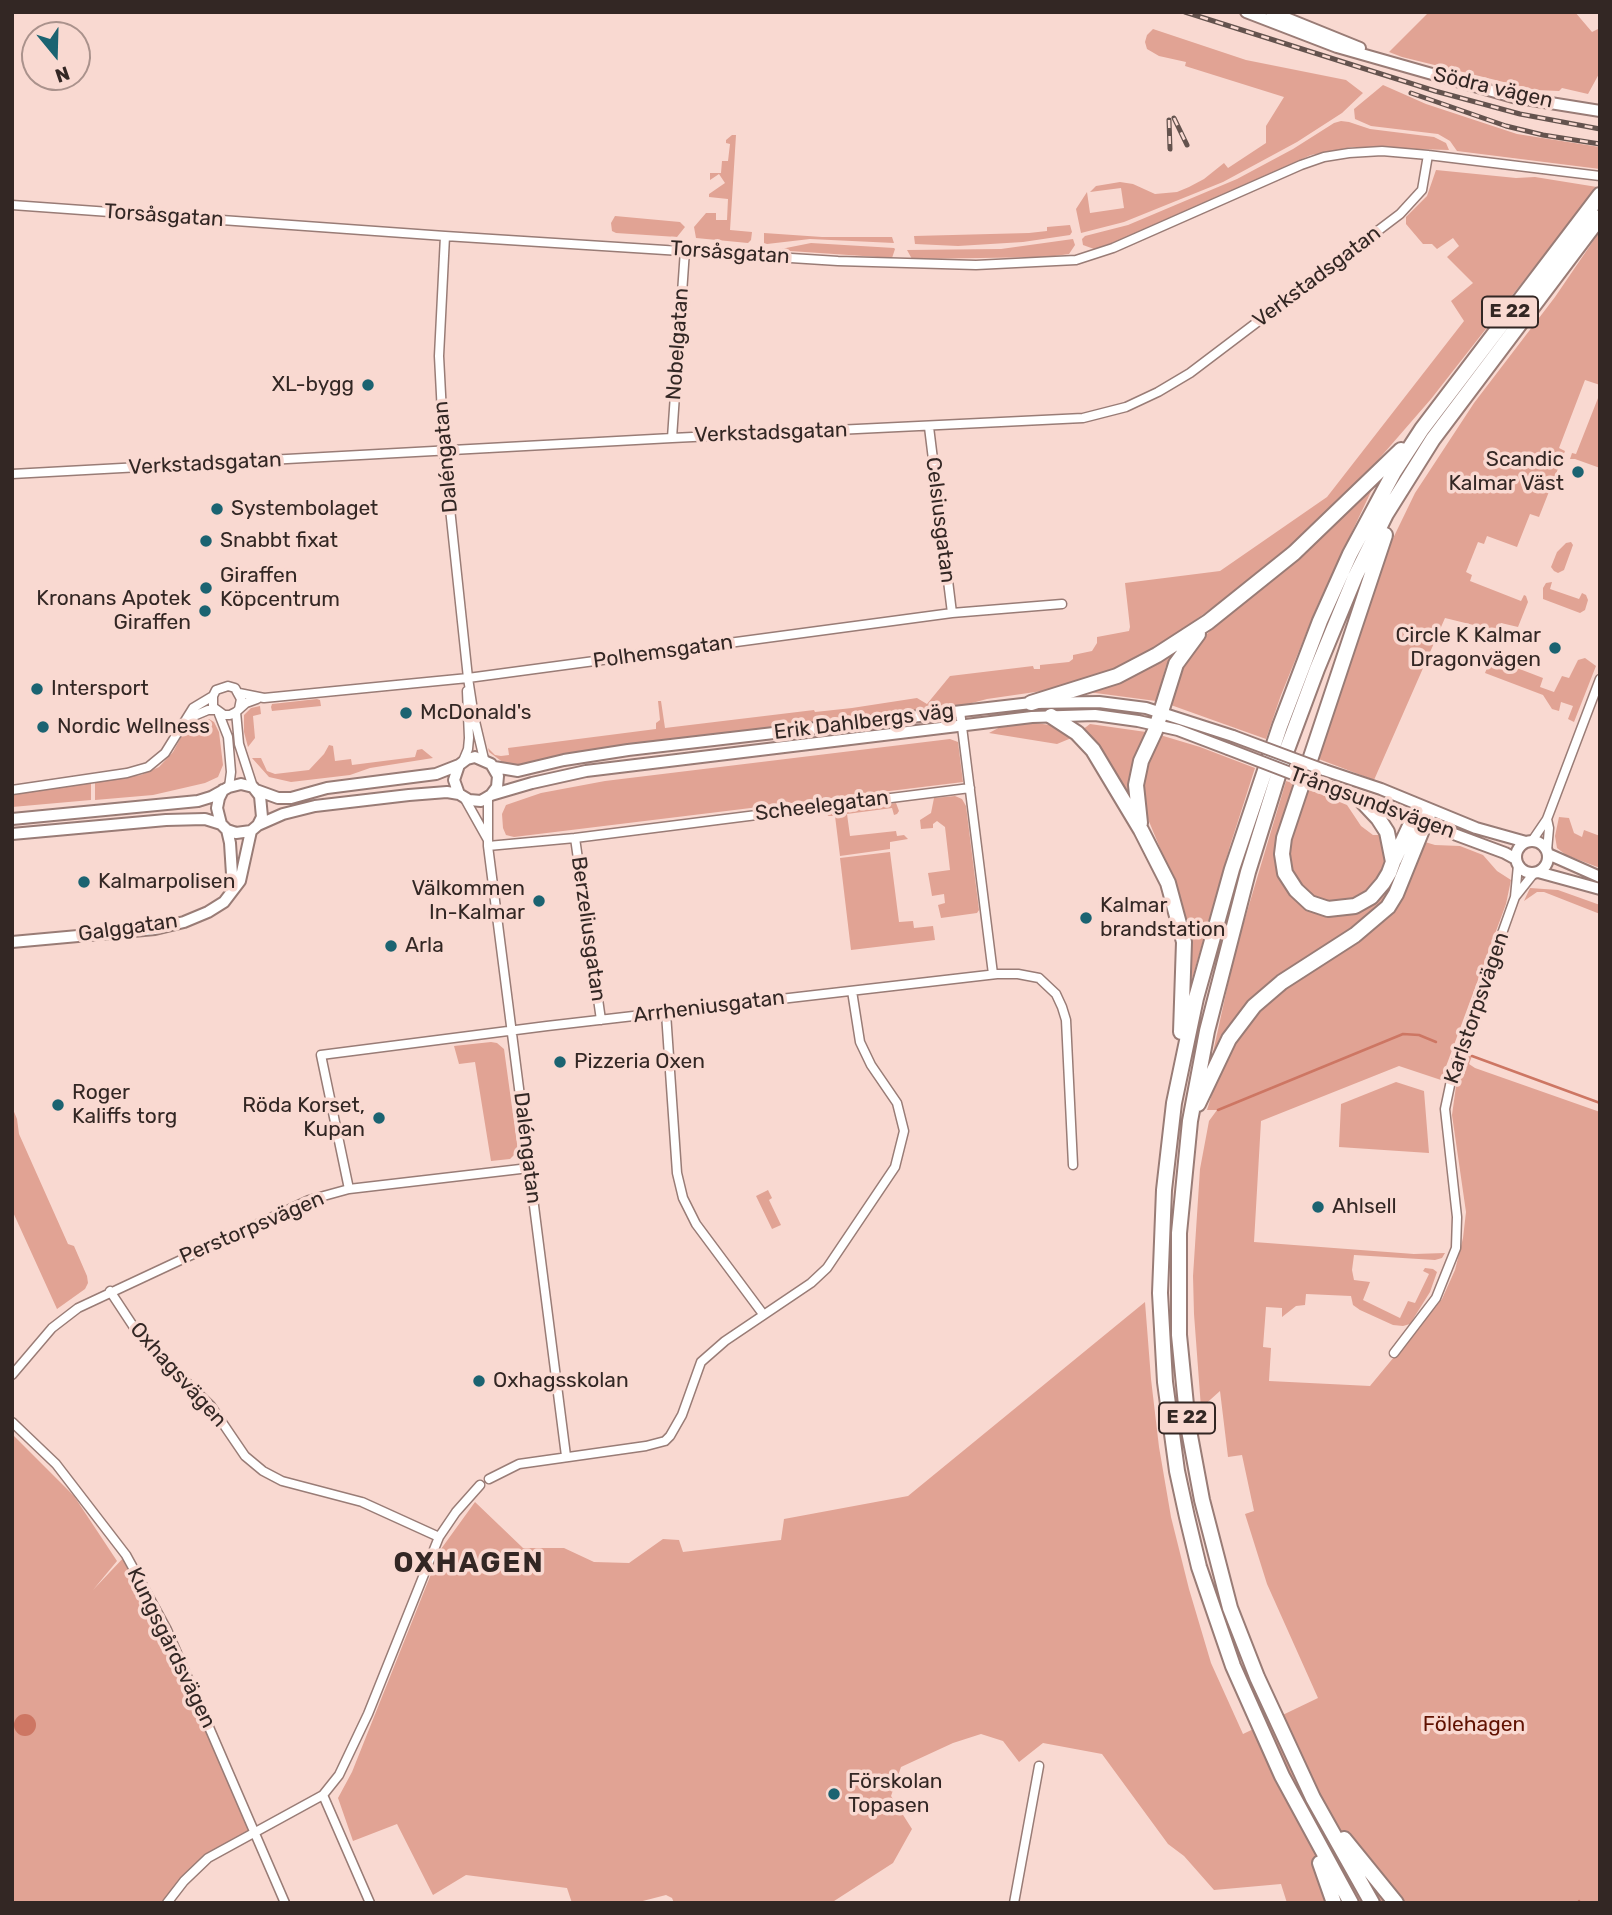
<!DOCTYPE html>
<meta charset="utf-8">
<style>
body{margin:0}
#map{position:relative;width:1612px;height:1915px;overflow:hidden;background:#f9d9d1;font-family:Rubik,sans-serif}
canvas{display:block}
.frame{position:absolute;inset:0;border:14px solid #332724;pointer-events:none}
.north{position:absolute;left:21px;top:21px;width:70px;height:70px;box-sizing:border-box;background:#f9d9d1;border:2px solid #aa928c;border-radius:50%;rotate:161deg;font-size:19px;font-weight:700;line-height:28px;text-align:center;color:#332724}
.north::after{content:'';display:block;margin:auto;width:24px;height:32px;background:#1b6371;clip-path:polygon(50% 0,100% 100%,50% 72%,0 100%)}
</style>
<div id="map">
<canvas width="1612" height="1915"></canvas>
<div class="frame"></div>
<div class="north">N</div>
</div>
<script>
const c = document.querySelector('canvas').getContext('2d');
c.lineJoin = 'round';
function fillPath(path, color) { c.fillStyle = color; c.fill(path, 'evenodd'); }
const toPath = rows => new Path2D(rows.map(r => 'M' + r).join(''));
function stroke(path, color, width, dash) { c.strokeStyle = color; c.lineWidth = width; c.lineCap = dash ? 'butt' : 'round'; c.setLineDash(dash || []); c.stroke(path); }
function drawText(font, color, halo, rows, align = 'center') {
  c.font = font + ' Rubik,sans-serif'; c.lineWidth = 7; c.setLineDash([]); c.textBaseline = 'middle'; c.strokeStyle = halo; c.fillStyle = color; for (const [text, x, y, turn = 0] of rows) {
    c.save(); c.translate(x, y); c.rotate((+turn || 0) * Math.PI / 180); c.textAlign = isNaN(turn) ? turn : align; if (halo) c.strokeText(text, 0, 0); c.fillText(text, 0, 0); c.restore();
  }
}
fillPath(toPath([
 [1429,12,1575,12,1592,32,1600,28,1600,72,1588,94,1562,88,1559,91,1536,90,1402,57,1389,52],
 [1153,29,1246,60,1346,80,1363,93,1342,113,1297,142,1223,182,1124,222,1081,233,1076,209,1087,192,1090,213,1124,208,1121,188,1090,192,1096,186,1120,182,1133,184,1155,194,1177,192,1189,187,1204,179,1224,163,1228,168,1266,143,1266,126,1284,97,1185,66,1186,62,1159,56,1147,49,1145,42,1147,35],
 [1383,85,1426,104,1517,134,1600,147,1600,169,1457,151,1450,141,1438,134,1371,126,1355,119,1354,109],
 [1341,121,1349,122,1370,129,1434,137,1446,143,1449,150,1352,147,1311,155,1112,243,1094,249,1083,245,1082,239,1085,236,1128,225,1237,179,1293,149,1334,123],
 [732,135,736,135,730,230,752,232,751,240,748,243,696,238,694,227,706,213,716,213,716,220,727,220,728,199,709,197,709,194,725,183,719,174,710,180,710,173,721,173,722,161,728,161,730,144,726,143,726,140],
 [1436,170,1516,178,1535,177,1597,187,1431,399,1365,475,1303,536,1261,572,1168,640,1132,661,1099,676,1049,690,987,699,968,704,563,755,521,765,504,763,489,752,488,748,495,755,501,756,509,755,508,748,656,729,656,723,660,720,658,701,661,701,665,728,814,710,815,712,852,708,917,698,927,704,950,676,1033,666,1034,669,1040,669,1040,665,1069,662,1073,659,1073,655,1092,651,1097,643,1097,637,1129,631,1130,627,1125,583,1220,571,1327,497,1464,321,1451,301,1473,283,1447,257,1459,246,1453,238,1437,249,1432,244,1423,244,1406,224,1406,217,1427,196],
 [615,216,680,222,685,227,677,237,616,233,612,231,611,223],
 [1070,225,1072,232,1070,235,1023,242,958,246,915,244,914,236,1029,233,1047,231,1047,227],
 [1600,231,1600,385,1585,380,1559,448,1565,451,1539,517,1530,514,1517,547,1487,536,1484,544,1478,542,1466,572,1472,575,1470,581,1521,601,1524,595,1526,596,1528,602,1518,627,1501,623,1498,631,1445,618,1374,780,1316,758,1384,557,1415,493,1474,403,1555,297],
 [764,233,822,237,892,237,894,243,810,239,767,244,764,243],
 [1073,239,1075,245,1069,254,1048,257,912,259,907,250,1001,249],
 [811,243,894,248,895,249,892,258,776,250],
 [1600,393,1600,468,1575,459,1570,459,1572,453,1576,454],
 [1375,483,1318,604,1281,695,1266,739,1168,704,1177,673,1197,644,1214,627,1301,554],
 [1571,542,1573,545,1564,570,1558,573,1554,571,1551,567,1557,552,1566,543],
 [1552,582,1550,589,1579,599,1582,593,1586,595,1588,600,1585,610,1580,613,1543,599,1543,588,1546,583],
 [1172,652,1173,653,1166,666,1156,701,1088,692],
 [1491,658,1543,678,1540,687,1554,692,1562,676,1569,678,1578,660,1585,658,1596,666,1574,722,1568,719,1573,706,1561,702,1559,711,1552,709,1543,695,1485,673],
 [317,699,320,700,321,706,272,711,271,707,272,704],
 [260,706,261,714,253,716,255,738,248,747,244,732,244,715,251,708],
 [198,719,199,721,209,719,214,722,219,732,223,765,218,777,205,783,153,795,95,800,95,782,141,775,159,767,173,752,185,730],
 [1028,722,1057,726,1073,734,1069,739,1057,744,989,733,1004,725],
 [1090,724,1146,732,1132,765,1129,799,1082,730],
 [1160,735,1200,747,1255,768,1230,846,1189,990,1188,935,1185,916,1172,877,1143,807,1141,789,1144,772],
 [950,739,958,742,963,782,514,837,506,835,503,828,502,814,506,805,541,793,605,781],
 [329,745,333,746,335,761,351,759,352,765,415,757,417,750,422,749,433,758,370,768,350,775,291,782,269,777,252,758,261,758,267,771,275,774,309,770,324,754],
 [1286,781,1295,784,1275,854,1277,867,1287,891,1304,907,1314,912,1339,916,1366,909,1376,902,1394,877,1410,836,1413,837,1398,876,1384,903,1359,925,1293,966,1255,996,1225,1032,1212,1057,1235,952],
 [91,782,91,800,12,807,12,794],
 [1305,788,1347,805,1361,826,1373,835,1382,835,1386,854,1381,875,1369,890,1353,900,1335,903,1316,899,1300,886,1290,869,1288,848],
 [955,796,962,799,966,806,979,910,977,913,941,918,938,905,945,903,944,894,932,896,928,873,950,870,945,827,937,821,933,824,933,828,921,829,920,820,931,813,934,798],
 [896,803,899,811,897,814,894,815,892,808,847,814,850,836,896,831,897,836,904,835,908,839,890,842,890,849,840,856,835,816,828,816,827,812],
 [1559,817,1569,818,1574,833,1582,837,1584,830,1600,836,1600,868,1566,855,1557,848,1555,836],
 [1425,842,1435,845,1460,846,1483,855,1497,871,1511,880,1506,904,1441,1080,1399,1066,1261,1121,1254,1242,1414,1254,1445,1253,1442,1258,1435,1260,1354,1255,1352,1270,1354,1280,1370,1282,1363,1300,1400,1318,1408,1301,1415,1303,1429,1274,1423,1271,1425,1268,1433,1269,1437,1272,1430,1292,1410,1324,1403,1326,1393,1325,1360,1310,1353,1305,1351,1296,1306,1294,1305,1305,1296,1306,1282,1317,1282,1308,1266,1307,1263,1347,1271,1348,1269,1381,1370,1386,1442,1299,1455,1270,1463,1238,1466,1212,1452,1115,1458,1072,1465,1074,1464,1065,1466,1054,1472,1056,1469,1064,1475,1068,1600,1112,1600,1903,1287,1903,1281,1884,1214,1890,1184,1856,1168,1844,1102,1754,1043,1743,1019,1762,1003,1741,981,1734,953,1743,901,1767,891,1796,912,1829,893,1863,831,1903,674,1903,672,1898,666,1895,635,1903,572,1903,567,1888,466,1875,433,1895,397,1824,353,1841,338,1798,352,1772,441,1549,475,1502,523,1548,564,1548,594,1562,629,1563,663,1539,679,1540,683,1552,781,1540,784,1519,908,1496,1145,1302,1151,1379,1159,1447,1171,1517,1189,1589,1211,1663,1243,1734,1318,1698,1267,1584,1245,1514,1254,1511,1242,1455,1228,1457,1220,1391,1201,1408,1194,1314,1193,1276,1200,1169,1209,1121,1217,1110,1207,1110,1217,1078,1241,1032,1274,995,1356,943,1387,919,1398,906],
 [890,852,899,922,913,921,914,928,933,926,935,940,851,950,840,858],
 [1530,888,1558,890,1600,905,1600,914,1544,892,1537,892,1524,901],
 [491,1042,497,1043,504,1049,518,1151,510,1159,491,1161,475,1062,459,1064,454,1046],
 [1396,1082,1424,1091,1429,1153,1339,1147,1341,1104],
 [12,1107,17,1119,19,1134,68,1244,74,1246,87,1276,88,1283,85,1289,57,1309,12,1210],
 [768,1190,772,1198,769,1200,781,1225,772,1229,756,1196],
 [12,1434,74,1496,117,1561,93,1590,126,1555,167,1630,254,1832,208,1858,167,1903,12,1903]
]), '#e1a394');
fillPath(toPath([
 '14 1725a11 11 0 1 1 22 0a11 11 0 1 1-22 0Z'
]), '#cd7663');
stroke(toPath([
 [1472,1056,1600,1103],
 [1218,1110,1403,1034,1419,1035,1436,1042],
 [1579,1901,1580,1903]
]), '#cd7663', 2.5);
const street = toPath([
 [12,205,445,236,838,261,976,265,1076,260,1113,248,1301,165,1324,157,1349,153,1382,151,1428,155,1600,176],
 [445,236,439,356,444,452,468,678,474,717,484,759],
 [929,427,952,613],
 [672,438,685,250],
 [12,474,672,438,1083,418,1126,407,1158,392,1190,373,1400,214,1422,190,1428,155],
 [239,693,264,698,468,678,952,613,1062,604],
 [239,709,241,699,235,688,228,686,216,690,213,696,213,707,224,715,230,715,236,712,246,703,257,699],
 [960,711,993,974],
 [236,712,239,744,253,787],
 [219,714,228,737,231,772,229,787],
 [189,718,208,710,215,710],
 [463,761,468,749,469,738,467,691],
 [12,790,127,773,148,767,165,753,193,708,213,696],
 [488,798,488,846,566,1456],
 [465,799,488,840],
 [575,838,601,1020],
 [1532,841,1547,819,1600,679],
 [488,846,575,838,970,788],
 [1547,851,1549,828,1547,819],
 [1515,897,1518,865],
 [666,1013,677,1173,683,1198,696,1224,763,1314],
 [349,1189,321,1055,547,1026,997,974,1018,974,1039,978,1056,994,1062,1007,1066,1020,1073,1165],
 [110,1291,141,1338,211,1406,245,1456,263,1471,282,1481,362,1502,439,1537],
 [1394,1353,1436,1298,1456,1248,1457,1217,1445,1109,1453,1071,1515,897,1534,873],
 [12,1375,52,1328,78,1308,309,1200,349,1189,529,1168],
 [12,1422,56,1464,126,1555,167,1630,285,1903],
 [489,1479,519,1464,646,1446,665,1441,670,1436,682,1415,701,1362,725,1341,811,1283,827,1268,895,1167,904,1131,897,1103,871,1065,860,1042,852,991],
 [323,1795,370,1903],
 [167,1903,184,1881,208,1858,323,1795,339,1775,368,1714,439,1537,456,1512,480,1485],
 [1014,1903,1039,1766]
]);
const secondary = toPath([
 [1246,12,1337,47,1513,97,1600,111],
 [1271,12,1360,48],
 [494,767,518,771,564,760,628,750,1031,703,1099,702,1146,708,1233,736],
 [1324,770,1381,789,1476,828,1526,842],
 [1319,784,1505,853,1516,859],
 [256,790,278,798,291,798,327,788,436,774,459,765],
 [491,795,532,783,586,771,1032,717,1095,715,1138,721,1178,730,1228,749],
 [12,819,198,801,211,797,229,787,241,784,253,787,260,796,262,817,258,825,251,831,236,833,227,830,221,824,217,808,219,798,223,790],
 [258,825,283,814,315,806,409,795,447,792,459,794,469,800,481,801,491,795,497,787,498,776,491,764,475,757,467,759,459,765,454,780,459,794],
 [227,830,230,843,233,890],
 [12,834,166,820,205,819,221,824],
 '1516 857a16 16 0 1 1 32 0a16 16 0 1 1-32 0Z',
 [1548,854,1600,877],
 [1538,872,1600,889],
 [12,942,155,929,184,922,208,912,224,902,240,881,251,831]
]);
const highway = toPath([
 [1031,703,1117,676,1157,655,1208,622,1294,553,1401,450],
 [1051,716,1077,733,1093,750,1141,830,1168,883,1184,942,1181,1032],
 [1362,801,1378,818,1387,832,1393,862,1389,873,1383,883,1371,897,1355,906,1328,909,1310,903,1296,890,1285,873,1282,854,1284,838,1385,535],
 [1140,823,1136,785,1141,761,1155,731,1176,664,1198,634],
 [1394,860,1417,811],
 [1198,1104,1229,1039,1254,1006,1282,982,1355,935,1388,907,1396,894,1428,815],
 [1344,1839,1396,1903],
 [1320,1863,1334,1903],
 [1351,1903,1282,1776,1233,1666,1199,1567,1187,1517,1177,1471,1165,1382,1160,1293,1164,1190,1174,1103,1196,998,1232,869,1280,726,1320,621,1350,554,1394,472,1422,429,1600,195],
 [1372,1903,1313,1798,1257,1677,1230,1608,1202,1500,1188,1425,1179,1335,1179,1233,1190,1121,1207,1031,1248,872,1282,763,1317,669,1355,577,1386,514,1433,439,1600,217]
]);
stroke(street, '#997c76', 11);
stroke(secondary, '#997c76', 14);
stroke(highway, '#997c76', 18);
stroke(street, '#fff', 8);
stroke(secondary, '#fff', 10);
stroke(highway, '#fff', 14);
const rail = toPath([
 [1185,12,1435,91,1520,114,1600,129],
 [1411,93,1506,126,1543,135,1600,144],
 [1174,118,1187,145],
 [1169,120,1170,149]
]);
stroke(rail, '#64534e', 5);
stroke(rail, '#f9d9d1', 2.5, [8]);
const secondaryBridge = toPath([
 [1233,736,1324,770],
 [1228,749,1319,784]
]);
stroke(secondaryBridge, '#997c76', 14, []);
stroke(secondaryBridge, '#fff', 10);
for (const [x, y, r, color] of [
 [368,385,7,"#1b6371"],
 [1578,472,7,"#1b6371"],
 [217,509,7,"#1b6371"],
 [206,541,7,"#1b6371"],
 [206,588,7,"#1b6371"],
 [205,611,7,"#1b6371"],
 [1555,648,7,"#1b6371"],
 [37,689,7,"#1b6371"],
 [406,713,7,"#1b6371"],
 [43,727,7,"#1b6371"],
 [84,882,7,"#1b6371"],
 [539,901,7,"#1b6371"],
 [1086,918,7,"#1b6371"],
 [391,946,7,"#1b6371"],
 [560,1062,7,"#1b6371"],
 [58,1105,7,"#1b6371"],
 [379,1118,7,"#1b6371"],
 [1318,1207,7,"#1b6371"],
 [479,1381,7,"#1b6371"],
 [834,1794,7,"#1b6371"]
]) { const dot = new Path2D(); dot.arc(x, y, r, 0, 2 * Math.PI); c.fillStyle = color; c.fill(dot); stroke(dot, '#f9d9d1', 2.5); }
for (const [x, y, w] of [
 [1510,312,56],
 [1187,1418,56]
]) { const box = new Path2D(); box.roundRect(x - w / 2, y - 15.5, w, 31, 5); c.fillStyle = '#f9d9d1'; c.fill(box); stroke(box, '#332724', 2); }
drawText('bold 19px', '#332724', null, [
 ["E 22",1510,312],
 ["E 22",1187,1418]
]);
drawText('21px', '#332724', '#f9d9d1', [
 ["Södra vägen",1493,88,13],
 ["Torsåsgatan",164,216,4],
 ["Torsåsgatan",730,253,4],
 ["Verkstadsgatan",1317,277,-37],
 ["Nobelgatan",678,344,-86],
 ["Verkstadsgatan",771,433,-2],
 ["Daléngatan",446,457,-95],
 ["Verkstadsgatan",205,464,-3],
 ["Celsiusgatan",940,520,83],
 ["Polhemsgatan",663,652,-8],
 ["Erik Dahlbergs väg",864,722,-7],
 ["Trångsundsvägen",1372,803,20],
 ["Scheelegatan",822,806,-7],
 ["Galggatan",128,928,-8],
 ["Berzeliusgatan",588,929,82],
 ["Arrheniusgatan",709,1007,-7],
 ["Karlstorpsvägen",1477,1008,-71],
 ["Daléngatan",527,1148,83],
 ["Perstorpsvägen",252,1228,-23],
 ["Oxhagsvägen",178,1375,48],
 ["Kungsgårdsvägen",171,1648,64]
]);
drawText('21px', '#332724', '#f9d9d1', [
 ["XL-bygg",354,385,"right"],
 ["Scandic",1564,460,"right"],
 ["Kalmar Väst",1564,484,"right"],
 ["Systembolaget",231,509],
 ["Snabbt fixat",220,541],
 ["Giraffen",220,576],
 ["Köpcentrum",220,600],
 ["Kronans Apotek",191,599,"right"],
 ["Giraffen",191,623,"right"],
 ["Circle K Kalmar",1541,636,"right"],
 ["Dragonvägen",1541,660,"right"],
 ["Intersport",51,689],
 ["McDonald's",420,713],
 ["Nordic Wellness",57,727],
 ["Kalmarpolisen",98,882],
 ["Välkommen",525,889,"right"],
 ["In-Kalmar",525,913,"right"],
 ["Kalmar",1100,906],
 ["brandstation",1100,930],
 ["Arla",405,946],
 ["Pizzeria Oxen",574,1062],
 ["Roger",72,1093],
 ["Kaliffs torg",72,1117],
 ["Röda Korset,",365,1106,"right"],
 ["Kupan",365,1130,"right"],
 ["Ahlsell",1332,1207],
 ["Oxhagsskolan",493,1381],
 ["Förskolan",848,1782],
 ["Topasen",848,1806]
], 'left');
drawText('21px', '#601101', '#f9d9d1', [
 ["Fölehagen",1474,1725]
]);
c.letterSpacing = '2px';
drawText('bold 28px', '#332724', '#f9d9d1', [
 ["OXHAGEN",469,1564]
]);
c.letterSpacing = '0px';
</script>
